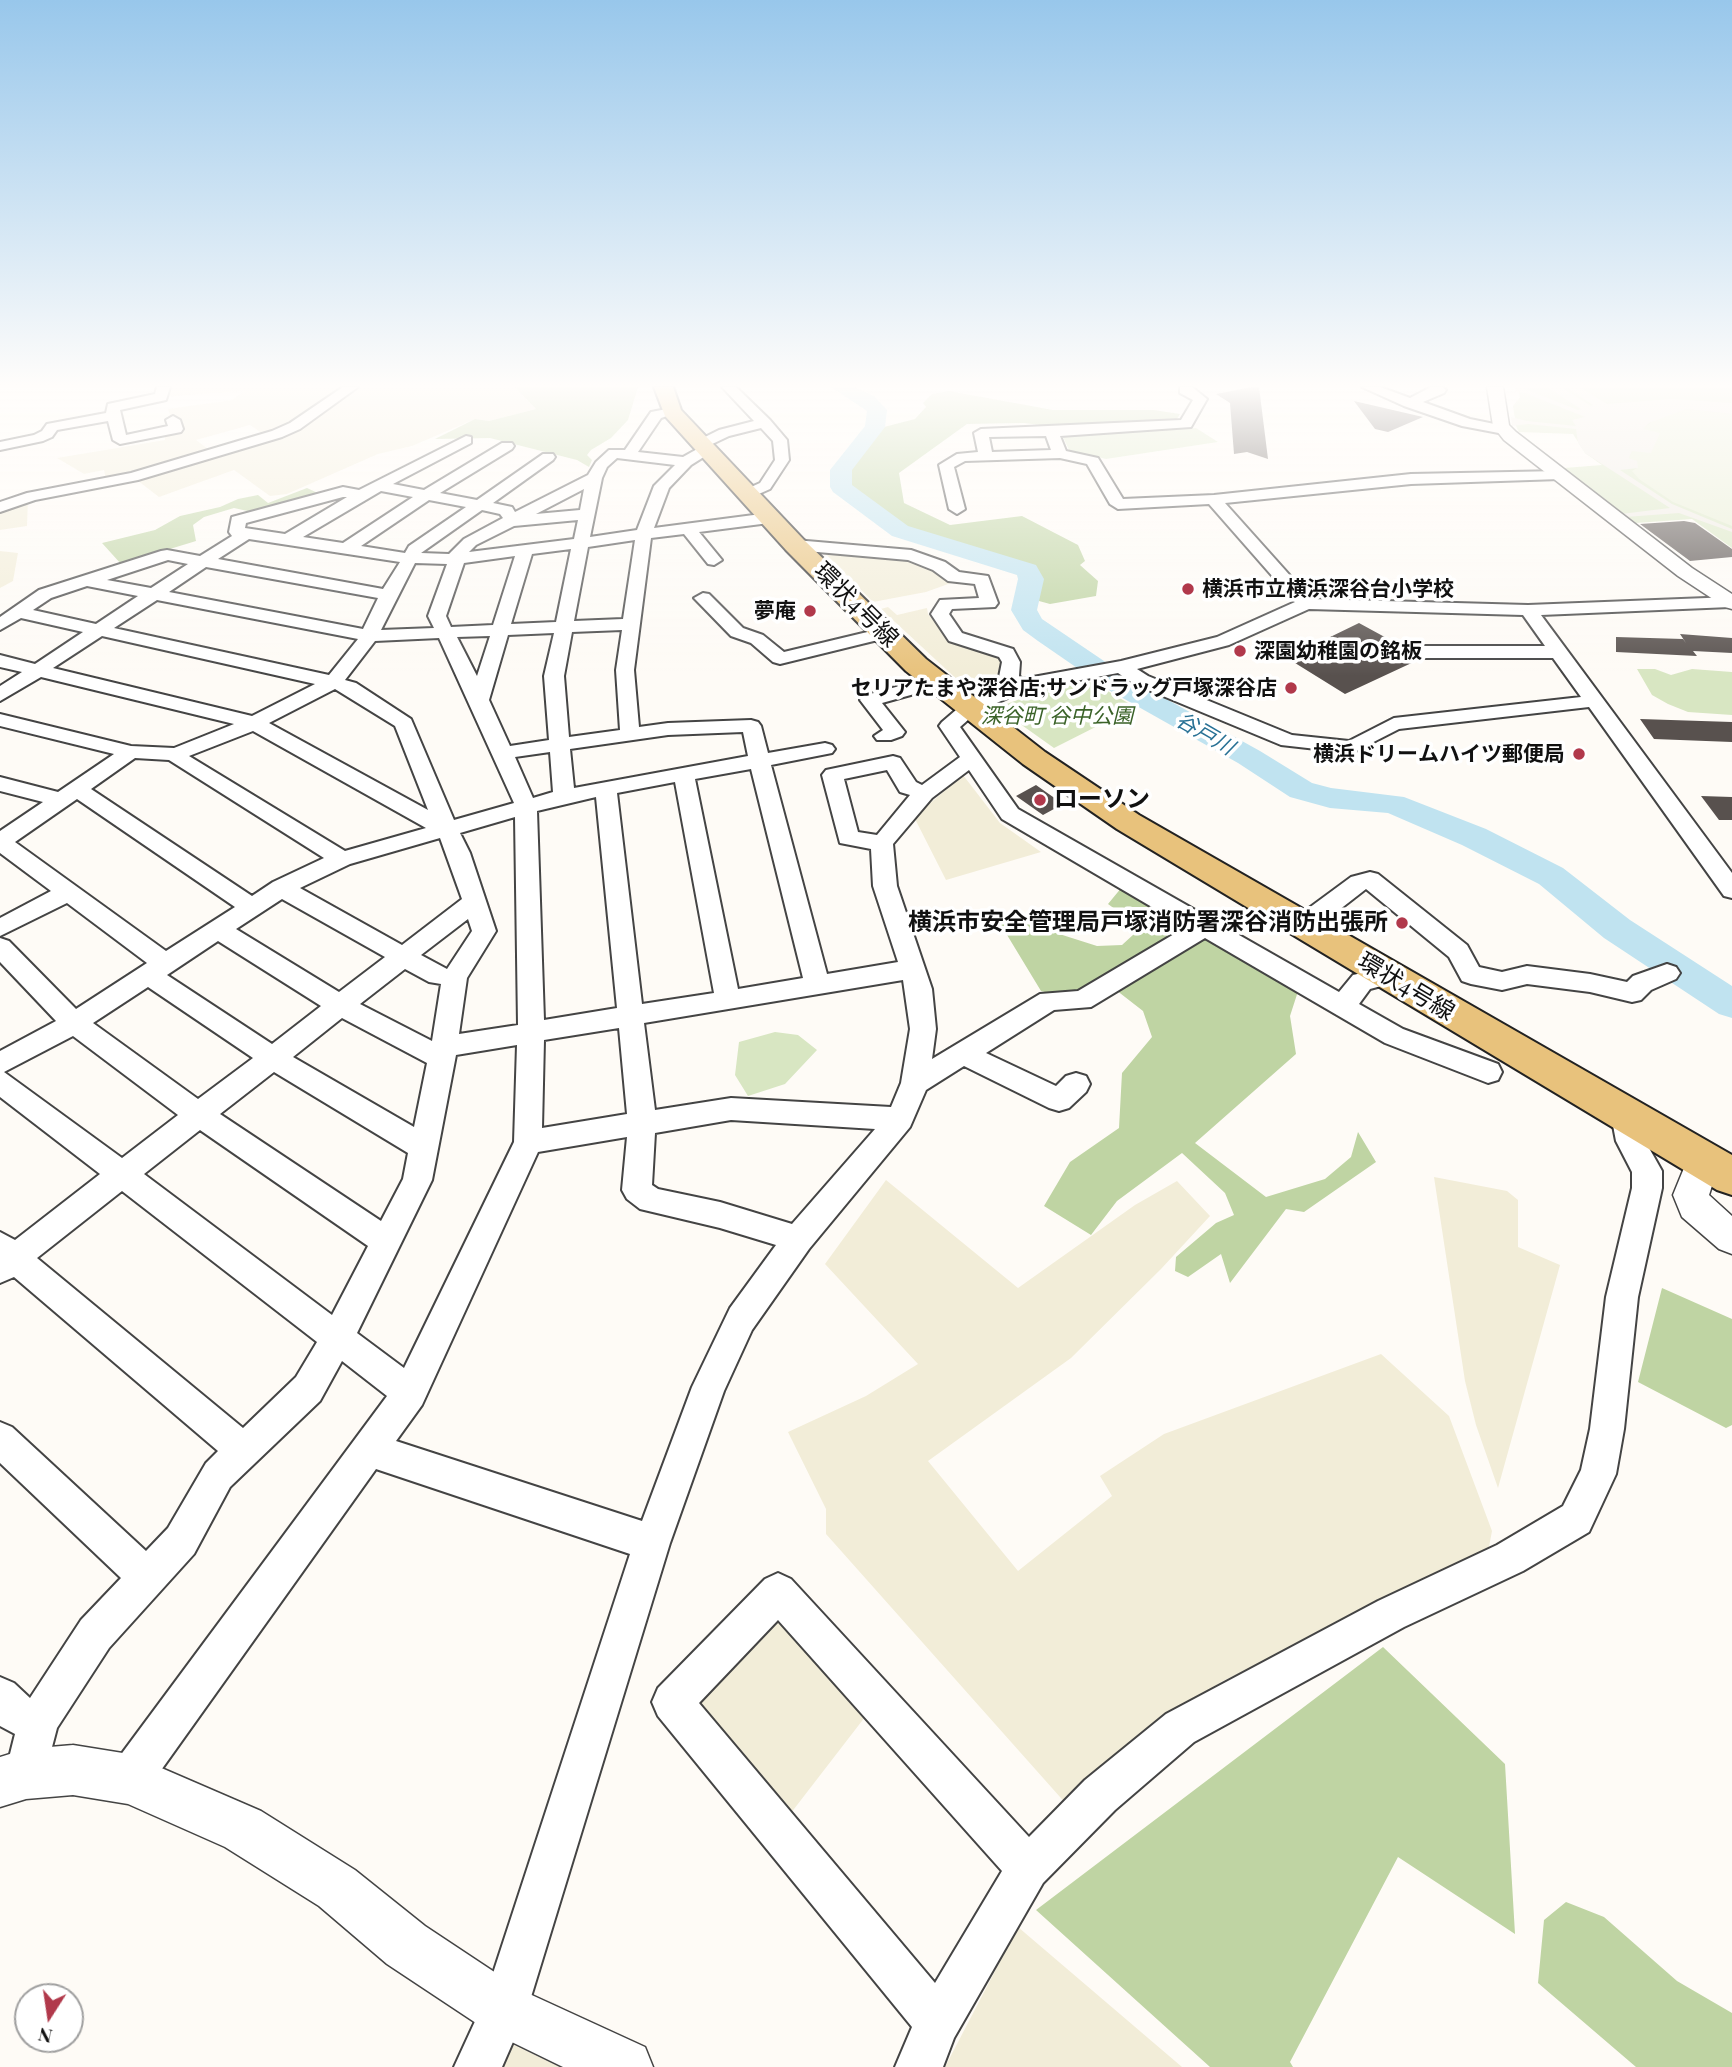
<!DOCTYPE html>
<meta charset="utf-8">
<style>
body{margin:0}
#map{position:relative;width:1732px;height:2067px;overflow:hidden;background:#fefbf6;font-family:"Playfair Display",serif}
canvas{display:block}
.north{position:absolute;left:14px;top:1983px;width:70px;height:70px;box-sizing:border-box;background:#fff;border:2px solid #a0a0a0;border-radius:50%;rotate:192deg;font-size:19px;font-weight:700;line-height:28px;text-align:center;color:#111}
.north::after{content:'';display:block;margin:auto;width:24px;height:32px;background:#b1394b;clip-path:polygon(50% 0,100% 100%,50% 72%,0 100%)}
</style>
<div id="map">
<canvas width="1732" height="2067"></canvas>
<div class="north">N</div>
</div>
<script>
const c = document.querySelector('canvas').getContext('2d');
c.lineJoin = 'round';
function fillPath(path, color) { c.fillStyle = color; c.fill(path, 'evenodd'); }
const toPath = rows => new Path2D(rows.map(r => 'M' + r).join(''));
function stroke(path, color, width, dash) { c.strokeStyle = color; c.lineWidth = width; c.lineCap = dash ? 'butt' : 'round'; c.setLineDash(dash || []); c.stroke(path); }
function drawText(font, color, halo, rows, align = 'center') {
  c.font = font + ' "Playfair Display","Noto Sans JP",serif'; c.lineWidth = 7; c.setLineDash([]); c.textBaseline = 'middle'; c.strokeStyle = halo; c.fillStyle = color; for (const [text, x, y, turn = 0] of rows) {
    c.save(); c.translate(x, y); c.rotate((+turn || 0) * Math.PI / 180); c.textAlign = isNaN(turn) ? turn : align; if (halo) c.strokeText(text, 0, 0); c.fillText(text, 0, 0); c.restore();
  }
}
fillPath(toPath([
 [163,387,515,387,536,409,489,421,475,419,412,446,378,454,287,494,270,496,234,470,159,497,133,477,266,436,250,425,196,440,211,451,106,480,104,470,84,474,57,458,165,440,165,431,175,428,168,409,232,400,244,391,161,397],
 [28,500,27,526,0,530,0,509],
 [822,550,911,558,935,567,951,583,926,592,873,602],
 [0,551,18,553,13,581,0,588],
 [888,607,897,615,927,608,928,614,951,643,986,651,1001,658,1004,663,998,678,962,684,881,609],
 [963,775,1000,823,1041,852,946,880,914,817],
 [1434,1177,1507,1191,1518,1200,1518,1247,1560,1265,1498,1488,1476,1425,1465,1381],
 [886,1180,1018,1288,1135,1205,1177,1181,1210,1216,1161,1269,1071,1358,928,1461,1018,1571,1112,1496,1100,1476,1164,1434,1381,1354,1449,1416,1492,1531,1488,1552,1221,1682,1148,1732,1068,1806,826,1534,826,1509,788,1432,866,1396,918,1364,825,1264],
 [773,1609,865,1717,784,1822,694,1699],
 [1018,1927,1182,2067,945,2067],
 [512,2044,560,2067,502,2067]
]), '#f2edd8');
fillPath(toPath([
 [1517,387,1732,387,1732,548,1692,519,1636,523,1564,468,1602,465,1585,453,1573,434,1519,432,1516,426,1513,406,1520,397],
 [1196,428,1218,442,1106,459,1069,450,1063,437],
 [1637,669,1655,669,1671,675,1692,669,1732,672,1732,715,1688,712,1668,704,1652,695],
 [1092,682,1135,707,1054,748,1002,711,1004,705,1044,690],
 [775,1032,798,1035,817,1050,785,1084,748,1096,735,1075,739,1042]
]), '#d8e6c2');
fillPath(toPath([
 [515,387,638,387,628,420,611,438,591,450,587,455,592,460,589,467,577,460,490,438,435,439,475,419,489,421,536,409],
 [949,391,1053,410,1154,410,1180,414,1175,422,1057,427,1024,423,967,424,899,473,904,503,950,525,1022,516,1078,545,1085,561,1080,565,1098,581,1096,596,1050,604,1028,598,1031,579,1027,569,900,531,848,487,846,471,880,428,915,419,926,407,923,403,932,394],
 [307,488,322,495,252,512,234,508,204,517,193,525,196,541,121,564,102,543,155,530,180,516,220,507,238,499,258,495,268,503],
 [1122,887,1301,982,1290,1016,1296,1054,1195,1143,1266,1197,1325,1179,1351,1157,1358,1132,1376,1162,1304,1212,1286,1209,1230,1283,1221,1254,1188,1277,1175,1271,1176,1257,1216,1223,1234,1215,1225,1193,1182,1153,1117,1201,1091,1235,1044,1206,1070,1162,1119,1128,1122,1073,1152,1037,1143,1011,1107,983,1075,1000,1041,991,1001,925,1009,918,1097,946,1122,945,1134,934,1134,923,1108,904],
 [1662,1288,1732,1319,1732,1425,1726,1428,1638,1382],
 [1383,1647,1505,1764,1515,1934,1398,1857,1290,2062,1293,2067,1210,2067,1036,1910],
 [1566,1902,1604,1917,1677,1981,1732,2013,1732,2067,1636,2067,1538,1983,1544,1920]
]), '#bfd4a3');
fillPath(toPath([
 [1685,409,1732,414,1732,526,1673,502,1639,479,1632,471,1637,468,1637,462,1629,458,1632,451,1636,450,1642,429,1656,419]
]), '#e7eed3');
fillPath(toPath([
 [1514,387,1540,387,1525,389,1578,410,1581,409,1547,387,1561,387,1591,406,1593,405,1566,387,1579,387,1607,404,1671,399,1732,403,1732,414,1686,409,1649,423,1643,429,1660,433,1651,453,1632,451,1629,458,1637,461,1638,468,1620,470,1672,504,1732,529,1732,532,1679,513,1625,517,1621,514,1670,508,1585,453,1578,443,1576,429,1528,424,1512,426,1511,417,1527,421,1576,426,1572,420,1585,417,1525,393,1516,392]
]), '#efebe4');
fillPath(toPath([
 [831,387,855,387,874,396,887,410,885,427,852,470,852,485,908,526,1036,565,1044,579,1037,610,1042,619,1132,680,1260,751,1312,783,1331,788,1404,797,1486,829,1563,868,1630,920,1732,986,1732,1018,1719,1014,1604,938,1539,884,1462,845,1388,813,1330,808,1290,797,1238,763,1112,692,1038,641,1023,630,1011,610,1018,579,1017,575,892,536,833,492,830,487,830,470,865,426,867,411,831,387]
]), '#c0e3f0');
fillPath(toPath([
 [1252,387,1259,387,1268,459,1247,452,1234,454,1230,403,1216,394],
 [1354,401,1423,417,1388,432,1375,429],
 [1684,521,1695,523,1732,549,1732,557,1690,561,1640,524],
 [1359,623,1403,647,1399,650,1418,660,1345,694,1287,658],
 [1680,634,1732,638,1732,653,1693,651,1697,656,1616,652,1616,637,1683,639,1686,643],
 [1640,719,1732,722,1732,742,1654,739],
 [1036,785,1063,804,1043,815,1016,796],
 [1701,796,1732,797,1732,820,1719,820]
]), '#58514e');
const minor = toPath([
 [157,387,170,387,166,400,120,410,126,435,168,426,166,420,173,416,180,420,183,429,181,432,120,444,113,440,108,421,57,430,52,437,43,441,0,450,0,442,34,435,42,431,47,424,106,413,108,404,155,394,157,387],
 [343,387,358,387,300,429,282,437,138,480,35,500,0,512,0,502,27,493,131,473,272,431,290,423,343,387],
 [722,387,736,387,770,420,787,440,789,460,770,489,752,497,742,497,739,494,742,491,760,483,775,460,773,441,761,428,729,436,708,446,712,450,710,453,691,465,669,488,654,528,769,513,777,518,769,523,699,532,722,560,714,565,708,564,684,534,651,538,634,670,639,727,668,723,751,720,758,722,761,726,768,753,825,743,832,745,835,749,832,753,771,765,827,974,898,962,873,886,871,849,840,843,822,775,826,770,893,756,900,758,916,782,922,785,960,757,939,726,942,722,963,704,1006,684,999,677,1002,662,999,657,949,641,931,614,940,600,979,598,975,584,948,581,933,570,908,560,795,550,787,545,795,540,911,550,945,562,959,572,988,576,998,603,995,607,952,609,949,614,962,633,1013,649,1020,662,1019,676,1022,679,1121,661,1217,637,1295,602,1209,504,1118,509,1110,504,1087,464,1060,458,965,461,954,467,965,509,957,514,949,509,939,465,957,454,978,452,974,433,981,429,1181,420,1193,400,1180,393,1180,387,1192,387,1207,399,1191,427,1060,436,1066,451,1098,458,1123,499,1214,495,1411,474,1560,471,1567,475,1560,479,1411,484,1225,503,1311,599,1528,605,1732,597,1730,607,1541,615,1732,873,1732,898,1724,896,1589,707,1399,729,1352,753,1281,745,1134,684,1118,673,1023,691,977,712,960,727,1018,809,1339,992,1353,975,1387,967,1396,970,1400,976,1396,982,1370,989,1359,1004,1403,1029,1498,1064,1502,1072,1498,1080,1488,1083,1385,1043,1205,938,1091,1007,1054,1010,986,1053,1056,1086,1066,1076,1076,1073,1086,1076,1090,1084,1086,1092,1069,1108,1059,1111,1049,1108,964,1066,926,1090,910,1127,809,1249,752,1330,724,1391,670,1543,527,2010,502,2067,454,2067,483,2004,630,1554,376,1469,144,1794,129,1800,114,1794,108,1779,114,1764,387,1396,342,1361,320,1401,230,1487,194,1554,109,1648,57,1728,41,1789,26,1795,11,1789,5,1774,15,1734,0,1726,0,1677,14,1683,30,1698,81,1620,121,1578,0,1463,0,1422,12,1427,146,1551,168,1528,206,1463,218,1451,14,1277,0,1283,0,1232,15,1240,100,1174,0,1097,0,1051,56,1021,0,962,0,938,9,941,76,1009,147,963,67,903,0,936,0,918,51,891,0,853,0,831,43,802,0,791,0,777,58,792,114,754,0,726,0,714,131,746,174,748,234,724,41,677,0,701,0,686,22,672,0,667,0,655,35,664,83,632,21,618,0,630,0,617,39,590,161,551,167,550,200,556,232,536,229,532,232,517,343,487,359,490,466,436,471,437,471,443,393,484,424,490,502,443,512,443,514,446,512,449,440,493,477,500,543,454,553,454,555,457,553,460,493,503,512,507,515,512,588,475,596,462,609,450,625,450,651,412,672,408,679,412,661,418,638,452,683,457,699,448,695,444,697,441,719,430,754,421,722,387],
 [1046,436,1051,450,992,452,989,437,1046,436],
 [617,458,675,465,654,486,637,530,590,537,602,478,607,467,617,458],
 [584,489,580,510,536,514,584,489],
 [381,491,413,497,343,543,303,537,381,491],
 [343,497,347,497,285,534,245,528,246,523,343,497],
 [429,500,466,507,409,546,405,553,361,546,429,500],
 [482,510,500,514,503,518,464,539,449,554,421,553,482,510],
 [578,520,574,539,469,552,476,545,514,526,578,520],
 [249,539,400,562,383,589,218,559,249,539],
 [635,540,623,619,574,621,588,547,635,540],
 [571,549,556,622,511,624,532,554,571,549],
 [515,556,493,625,451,627,446,616,464,563,515,556],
 [168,560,188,564,151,588,107,580,168,560],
 [415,563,447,564,428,616,434,628,381,630,415,563],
 [206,567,378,598,363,629,169,592,206,567],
 [87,586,138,596,96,624,33,610,51,598,87,586],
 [157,600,358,639,329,675,114,628,157,600],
 [1309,609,1523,615,1545,646,1421,646,1412,652,1421,658,1553,658,1581,697,1394,718,1349,741,1292,735,1148,676,1137,669,1229,645,1309,609],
 [622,630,616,670,620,730,569,737,564,676,572,632,622,630],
 [554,633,544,676,549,740,510,746,489,700,508,635,554,633],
 [102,636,315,684,252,716,53,668,102,636],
 [490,636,477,676,457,637,490,636],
 [439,638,514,803,454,820,411,719,356,683,345,680,375,641,439,638],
 [335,689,395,726,428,810,269,723,335,689],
 [253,731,426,828,345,851,189,756,253,731],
 [743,732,748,756,574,788,570,749,668,735,743,732],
 [550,752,553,792,533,798,515,757,550,752],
 [135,758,169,760,324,858,273,882,252,896,91,789,135,758],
 [751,769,803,978,738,989,695,779,751,769],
 [887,770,900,792,910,795,877,835,858,832,844,779,887,770],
 [969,770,1002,819,1186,927,1078,991,1040,994,932,1059,936,1029,932,989,897,886,893,844,932,798,969,770],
 [675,782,714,993,642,1004,617,793,675,782],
 [596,797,617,1008,544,1020,537,811,596,797],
 [77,799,235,907,166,951,15,842,77,799],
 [515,817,518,1025,459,1034,467,978,496,931,470,853,460,833,515,817],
 [440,838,462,899,402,945,300,888,350,864,440,838],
 [282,899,385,957,339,992,236,929,282,899],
 [468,919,472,931,447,969,421,955,468,919],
 [218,941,321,1006,272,1044,167,975,218,941],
 [405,969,429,982,441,984,432,1041,360,1004,405,969],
 [903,980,910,1029,901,1083,891,1107,731,1098,655,1110,644,1023,903,980],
 [148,987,253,1058,198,1099,93,1023,148,987],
 [342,1018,427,1063,414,1127,293,1057,342,1018],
 [619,1028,627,1114,542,1128,544,1040,619,1028],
 [73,1036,178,1115,122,1158,4,1072,73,1036],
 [517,1045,514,1142,404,1368,357,1333,432,1180,456,1055,517,1045],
 [274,1072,408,1153,403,1179,381,1221,220,1114,274,1072],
 [731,1120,875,1129,792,1224,720,1202,658,1189,652,1185,655,1133,731,1120],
 [200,1130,368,1246,332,1315,144,1174,200,1130],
 [627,1137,622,1190,627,1199,640,1209,720,1228,776,1245,730,1308,692,1387,642,1521,396,1441,422,1405,538,1152,627,1137],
 [122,1191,317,1342,296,1377,243,1428,37,1258,122,1191],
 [1362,387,1380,387,1410,398,1431,387,1443,387,1446,390,1444,393,1423,402,1470,419,1509,427,1511,430,1504,434,1462,426,1404,406,1362,387],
 [703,593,709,594,743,628,763,635,784,652,884,628,893,633,890,637,780,664,773,662,751,643,731,636,694,598,703,593],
 [936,676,946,682,943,686,882,703,905,732,902,736,891,740,877,740,874,736,883,730,860,700,863,696,936,676],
 [1370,872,1378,874,1467,945,1479,967,1502,972,1527,966,1590,974,1627,982,1633,976,1667,964,1676,967,1680,973,1676,979,1651,990,1641,1000,1632,1002,1590,992,1527,984,1502,990,1471,984,1462,981,1449,957,1366,889,1312,931,1303,933,1294,931,1291,925,1294,919,1351,877,1370,872],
 [1625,1104,1635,1107,1639,1115,1644,1139,1662,1171,1662,1188,1638,1297,1624,1429,1616,1474,1589,1532,1523,1571,1404,1627,1194,1742,1115,1810,1043,1883,954,2038,943,2067,895,2067,912,2027,658,1716,652,1702,658,1688,765,1579,778,1573,791,1579,1029,1837,1085,1780,1166,1714,1378,1601,1497,1545,1563,1506,1581,1470,1590,1429,1606,1297,1632,1188,1632,1172,1616,1141,1611,1115,1615,1107,1625,1104],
 [778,1620,1002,1871,935,1983,699,1703,778,1620]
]);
const tertiary = toPath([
 [1487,387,1503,387,1509,425,1516,432,1692,568,1732,594,1732,609,1725,607,1678,576,1504,440,1493,426,1487,387],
 [1703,1146,1715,1151,1720,1161,1709,1195,1732,1216,1732,1254,1719,1249,1682,1217,1673,1195,1691,1151,1703,1146],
 [73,1745,129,1754,261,1811,355,1870,425,1926,523,1991,645,2047,653,2067,563,2067,485,2029,387,1964,319,1906,225,1847,128,1804,73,1795,26,1799,0,1807,0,1757,26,1749,73,1745]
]);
const primary = toPath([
 [654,387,673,387,681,410,804,540,926,659,1045,752,1139,815,1732,1155,1732,1195,1717,1190,1117,829,1023,764,906,671,786,550,665,416,654,387]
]);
stroke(minor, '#444', 4);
stroke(tertiary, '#444', 3);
stroke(primary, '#222', 4);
fillPath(minor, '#fff');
fillPath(tertiary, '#fff');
fillPath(primary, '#e8c27c');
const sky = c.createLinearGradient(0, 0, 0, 676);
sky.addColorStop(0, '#98c7eb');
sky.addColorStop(0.57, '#fffdfb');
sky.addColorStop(1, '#fffdfb00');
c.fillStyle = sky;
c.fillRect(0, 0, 1732, 676);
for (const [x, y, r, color] of [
 [1188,589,7,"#b1394b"],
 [810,611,7,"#b1394b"],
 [1240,651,7,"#b1394b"],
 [1291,688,7,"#b1394b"],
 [1579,754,7,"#b1394b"],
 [1040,800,7,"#b1394b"],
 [1402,923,7,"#b1394b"]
]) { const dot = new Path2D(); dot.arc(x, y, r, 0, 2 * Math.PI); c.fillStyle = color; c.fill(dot); stroke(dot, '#fff', 2.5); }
drawText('bold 21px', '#111', '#fff', [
 ["横浜市立横浜深谷台小学校",1202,589,"left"],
 ["夢庵",796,611],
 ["深園幼稚園の銘板",1254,651,"left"],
 ["セリアたまや深谷店;サンドラッグ戸塚深谷店",1277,688],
 ["横浜ドリームハイツ郵便局",1565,754]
], 'right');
drawText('italic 21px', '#3a6228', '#fff', [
 ["深谷町 谷中公園",1057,716]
]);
drawText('italic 21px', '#287195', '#fff', [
 ["谷戸川",1205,734,30]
]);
drawText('24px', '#111', '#fff', [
 ["環状4号線",856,605,45],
 ["環状4号線",1406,987,31]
]);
drawText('bold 24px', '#111', '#fff', [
 ["ローソン",1054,800],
 ["横浜市安全管理局戸塚消防署深谷消防出張所",1388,923,"right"]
], 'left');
</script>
